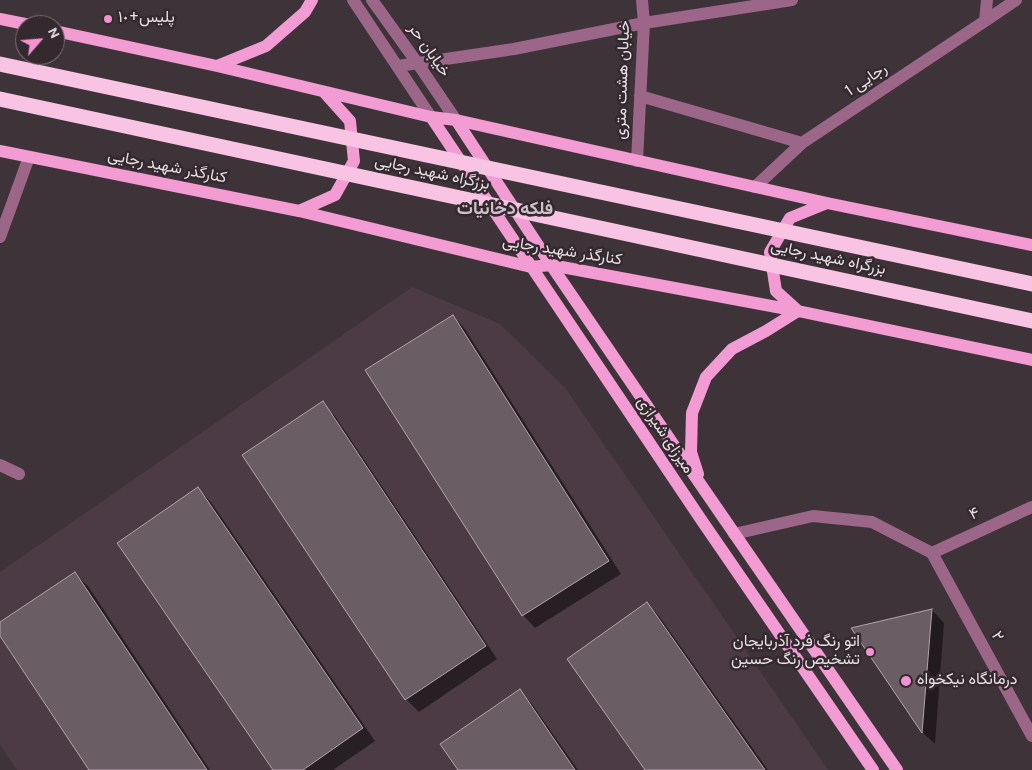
<!DOCTYPE html>
<meta charset="utf-8">
<style>
body{margin:0}
#map{position:relative;width:1032px;height:770px;overflow:hidden;background:#3f333a;font-family:Overpass,sans-serif}
canvas{display:block}
.north{position:absolute;left:15px;top:15px;width:50px;height:50px;box-sizing:border-box;background:#352930;border:1px solid #7c7278;border-radius:50%;rotate:63deg;font-size:14px;font-weight:700;line-height:20px;text-align:center;color:#e7dfe4}
.north::after{content:'';display:block;margin:auto;width:18px;height:22px;background:#f590d1;clip-path:polygon(50% 0,100% 100%,50% 72%,0 100%)}
</style>
<div id="map">
<canvas width="1032" height="770"></canvas>
<div class="north">N</div>
</div>
<script>
const c = document.querySelector('canvas').getContext('2d');
c.lineJoin = 'round';
function fillPath(path, color) { c.fillStyle = color; c.fill(path, 'evenodd'); }
const toPath = rows => new Path2D(rows.map(r => 'M' + r).join(''));
function stroke(path, color, width, dash) { c.strokeStyle = color; c.lineWidth = width; c.lineCap = dash ? 'butt' : 'round'; c.setLineDash(dash || []); c.stroke(path); }
function drawText(font, color, halo, rows, align = 'center') {
  c.font = font + ' Overpass,Vazirmatn,sans-serif'; c.lineWidth = 5; c.setLineDash([]); c.textBaseline = 'middle'; c.strokeStyle = halo; c.fillStyle = color; for (const [text, x, y, turn = 0] of rows) {
    c.save(); c.translate(x, y); c.rotate((+turn || 0) * Math.PI / 180); c.textAlign = isNaN(turn) ? turn : align; if (halo) c.strokeText(text, 0, 0); c.fillText(text, 0, 0); c.restore();
  }
}
fillPath(toPath([
 [412,287,500,324,566,389,828,770,17,770,0,745,0,572]
]), '#4c3b45');
fillPath(toPath([
 [453,316,465,329,621,574,535,628,523,615],
 [322,403,335,416,497,659,419,712,406,699],
 [198,489,211,502,375,741,333,770,274,770],
 [75,574,88,586,210,770,90,770,0,634,0,624],
 [647,604,659,616,768,770,646,770],
 [932,610,944,623,935,744,923,733,853,629],
 [520,691,532,704,578,770,459,770]
]), '#0007');
const building = toPath([
 [453,315,609,561,522,616,365,370,453,315],
 [323,401,486,646,405,700,242,455,323,401],
 [198,487,363,728,303,770,273,770,117,543,198,487],
 [75,572,207,770,89,770,0,636,0,622,75,572],
 [647,602,765,770,645,770,567,659,647,602],
 [932,609,922,733,851,628,932,609],
 [520,689,575,770,458,770,440,744,520,689]
]);
fillPath(building, '#6a5d64');
stroke(building, '#b2a3ac', 1);
stroke(toPath([
 [353,0,431,117],
 [372,0,418,64,456,120],
 [985,21,1016,0],
 [398,66,514,49,644,23,792,0],
 [640,96,802,143],
 [637,161,644,23,642,0],
 [755,187,802,143,985,21,987,0],
 [0,237,29,157],
 [0,465,19,474],
 [734,534,813,516,872,522,932,553],
 [932,553,1032,736],
 [932,553,1032,507]
]), '#9c6688', 12);
stroke(toPath([
 [0,19,30,25],
 [55,31,217,66,431,117,456,120,827,203,1032,245],
 [217,66,266,46,305,12,312,0],
 [431,117,700,518,873,770],
 [456,120,551,265,703,488,897,770],
 [0,151,299,211,531,267,551,265,798,311,1032,360],
 [299,211,335,195,354,161,350,121,324,92],
 [698,474,691,452,692,413,706,377,732,349,766,331,798,311,776,291,770,252,790,218,827,203]
]), '#f39bd3', 12);
stroke(toPath([
 [0,64,1032,284],
 [0,99,1032,321]
]), '#f9c3e4', 15);
for (const [x, y, r, color] of [
 [108,19,5,"#f590d1"],
 [870,652,5,"#f590d1"],
 [906,681,6,"#f590d1"]
]) { const dot = new Path2D(); dot.arc(x, y, r, 0, 2 * Math.PI); c.fillStyle = color; c.fill(dot); stroke(dot, '#352930', 2); }
drawText('16px', '#e7dfe4', '#352930', [
 ["پلیس+١٠",118,19],
 ["اتو رنگ فرد آذربایجان",860,643,"right"],
 ["تشخیص رنگ حسین",860,661,"right"],
 ["درمانگاه نیکخواه",917,681]
], 'left');
drawText('16px', '#e7dfe4', '#352930', [
 ["خیابان حر",428,51,55],
 ["خیابان هشت متری",624,80,-88],
 ["رجایی 1",867,81,-34],
 ["کنارگذر شهید رجایی",167,168,11],
 ["بزرگراه شهید رجایی",432,174,12],
 ["کنارگذر شهید رجایی",562,252,9],
 ["بزرگراه شهید رجایی",828,259,12],
 ["میرزای شیرازی",664,436,56],
 ["۴",975,515,-24],
 ["۲",996,637,61]
]);
drawText('bold 18px', '#cfc0c9', '#352930', [
 ["فلکه دخانیات",505,210]
]);
</script>
